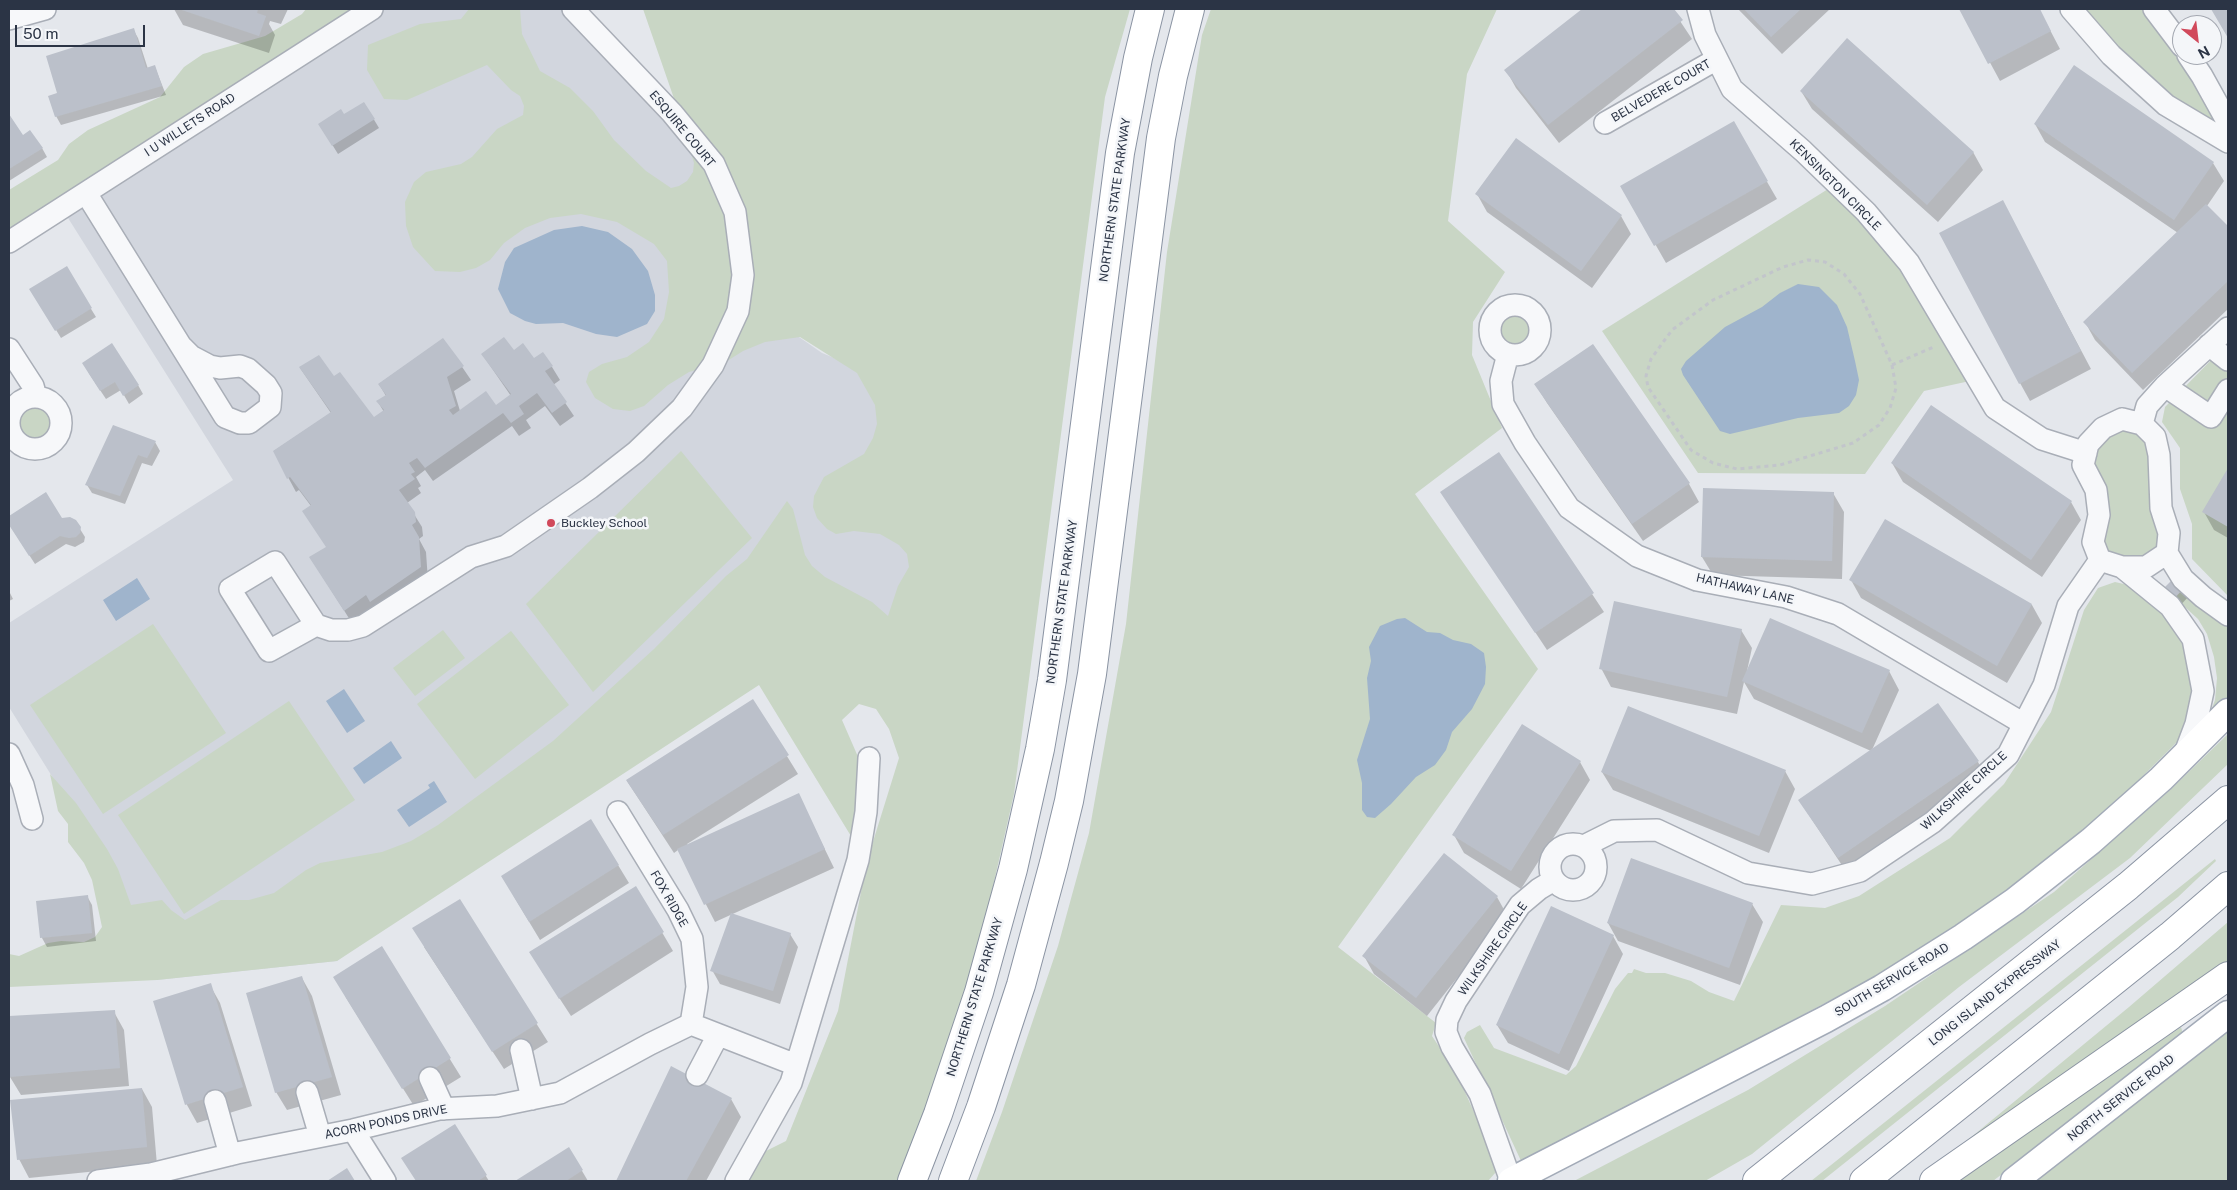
<!DOCTYPE html>
<style>
body{margin:0}
#map{position:relative;width:2237px;height:1190px;overflow:hidden;background:#e4e7ec;font-family:"Public Sans",sans-serif}
canvas{display:block}
.frame{position:absolute;inset:0;border:10px solid #2b3445;pointer-events:none}
.north{position:absolute;left:2172px;top:15px;width:50px;height:50px;box-sizing:border-box;background:#f4f6f9;border:1px solid #a4a8b1;border-radius:50%;rotate:151deg;font-size:14px;font-weight:700;line-height:20px;text-align:center;color:#2b3445}
.north::after{content:'';display:block;margin:auto;width:18px;height:22px;background:#d1495b;clip-path:polygon(50% 0,100% 100%,50% 72%,0 100%)}
.scale{position:absolute;left:15px;top:25px;width:130px;height:22px;box-sizing:border-box;border:2px solid #2b3445;border-top:0;padding-left:6px;font-size:15px;line-height:18px;white-space:nowrap;color:#2b3445;-webkit-text-stroke:4px #f4f6f9;paint-order:stroke}
</style>
<div id="map">
<canvas width="2237" height="1190"></canvas>
<div class="frame"></div>
<div class="north">N</div>
<div class="scale">50 m</div>
</div>
<script>
const c = document.querySelector('canvas').getContext('2d');
c.lineJoin = 'round';
function fillPath(path, color) { c.fillStyle = color; c.fill(path, 'evenodd'); }
const toPath = rows => new Path2D(rows.map(r => 'M' + r).join(''));
function stroke(path, color, width, dash) { c.strokeStyle = color; c.lineWidth = width; c.lineCap = dash ? 'butt' : 'round'; c.setLineDash(dash || []); c.stroke(path); }
function drawText(font, color, halo, rows, align = 'center') {
  c.font = font + ' "Public Sans",sans-serif'; c.lineWidth = 5; c.setLineDash([]); c.textBaseline = 'middle'; c.strokeStyle = halo; c.fillStyle = color; for (const [text, x, y, turn = 0] of rows) {
    c.save(); c.translate(x, y); c.rotate((+turn || 0) * Math.PI / 180); c.textAlign = isNaN(turn) ? turn : align; if (halo) c.strokeText(text, 0, 0); c.fillText(text, 0, 0); c.restore();
  }
}
fillPath(toPath([
 [380,9,582,9,679,113,799,337,822,353,869,372,930,482,914,633,826,605,337,961,157,980,84,828,9,707,9,623,233,480,63,210]
]), '#d2d6de');
fillPath(toPath([
 [306,9,363,9,9,234,9,190,58,160,69,144,88,130,160,97,184,67,203,54,265,36,302,14],
 [469,9,520,9,522,34,540,71,570,88,593,111,614,140,646,171,671,188,679,186,687,181,693,172,694,163,679,113,643,9,1130,9,1105,97,1014,794,982,935,925,1115,898,1181,729,1181,748,1160,786,1141,838,1011,867,861,899,758,889,729,876,709,859,704,842,720,859,759,857,846,759,685,337,961,157,980,9,987,9,954,19,956,48,943,61,941,84,942,95,937,102,927,92,880,84,863,68,842,68,824,58,811,50,774,76,803,107,849,118,869,131,905,162,900,171,910,185,920,221,900,249,900,274,893,306,870,320,863,382,852,411,841,438,825,553,741,654,649,726,576,747,559,787,501,793,509,805,555,812,566,825,577,872,602,888,616,898,586,909,567,907,554,899,545,880,534,854,531,836,534,827,529,817,518,813,507,814,496,824,477,864,454,873,438,877,424,875,405,857,373,800,337,765,342,743,351,724,363,689,372,668,385,644,406,630,411,613,409,595,398,586,382,589,372,602,364,627,357,649,342,664,319,669,292,667,261,654,244,617,222,581,214,550,218,525,228,504,243,490,260,476,268,460,272,435,271,413,247,406,226,405,202,414,182,426,172,461,164,472,157,497,129,523,115,524,106,520,96,511,90,487,65,407,100,384,99,367,70,368,45,420,24,461,19],
 [1211,9,1497,9,1467,74,1448,221,1505,272,1473,322,1472,355,1502,428,1415,494,1538,669,1338,947,1436,1023,1432,1036,1456,1072,1491,1150,1496,1172,1488,1181,976,1181,1002,1112,1058,946,1089,833,1126,624,1167,252,1202,35],
 [2071,9,2154,9,2228,142,2166,105],
 [1836,184,1866,212,1979,379,1924,391,1865,474,1698,473,1602,331],
 '1491 329a24 24 0 1 1 48 0a24 24 0 1 1-48 0Z',
 [2228,343,2228,596,2192,559,2192,524,2180,489,2180,448,2162,422,2165,407],
 '9 423a26 26 0 1 1 52 0a26 26 0 1 1-52 0Z',
 [2142,424,2169,533,2146,567,2100,560,2088,444,2103,428],
 [681,451,752,538,593,692,526,604],
 [2115,582,2137,587,2164,610,2192,653,2196,705,2186,733,2120,799,2011,892,1918,954,1522,1163,1464,1038,1467,1032,1480,1025,1494,1048,1566,1075,1576,1066,1615,989,1628,973,1632,973,1634,969,1646,973,1665,973,1691,981,1709,992,1734,1001,1781,905,1825,908,1859,896,1950,838,2004,784,2051,712,2084,610,2098,588],
 [2182,590,2210,614,2228,626,2228,702,2206,724,2215,700,2217,678,2214,657,2207,634,2198,619,2175,598],
 [153,624,226,733,103,814,30,705],
 [443,630,465,658,415,696,393,668],
 [511,631,569,705,475,779,417,704],
 [289,701,355,800,184,914,118,815],
 [2228,734,2228,764,2130,858,1959,987,1752,1154,1705,1181,1574,1181,1748,1090,1885,1006,2054,892,2171,789],
 [2215,859,2216,861,2178,897,1822,1181,1811,1181],
 [2228,922,2228,965,2185,998,1918,1181,2129,1007],
 [2228,1014,2228,1181,2014,1181],
 [2181,1027,2183,1034,1993,1181,1957,1181]
]), '#c9d6c5');
fillPath(toPath([
 [582,226,608,232,632,249,648,271,655,295,655,311,647,324,617,337,596,334,563,323,536,324,525,321,510,313,498,289,505,262,514,248,554,230],
 [1798,284,1819,287,1837,305,1847,327,1855,361,1859,380,1856,395,1849,406,1839,413,1798,418,1730,434,1720,431,1683,375,1681,369,1686,361,1725,327,1762,307,1780,293],
 [137,578,150,599,116,621,103,600],
 [1405,618,1427,632,1440,633,1453,640,1471,644,1484,653,1486,667,1485,684,1472,709,1452,732,1446,750,1435,765,1416,777,1391,804,1375,818,1367,817,1362,810,1362,783,1357,760,1370,719,1367,678,1371,661,1369,647,1380,626,1397,619],
 [344,689,365,721,347,733,326,701],
 [391,741,402,758,364,784,353,768],
 [434,781,447,802,409,827,397,810,430,788,428,785]
]), '#9fb4cc');
fillPath(toPath([
 [174,9,288,9,281,24,270,21,269,24,275,35,269,53,183,25],
 [1584,9,1672,9,1692,39,1559,143,1516,88,1506,70],
 [1738,9,1830,9,1782,54],
 [1961,9,2039,9,2060,49,2000,81],
 [133,29,138,38,148,69,155,67,166,95,61,125,56,116,59,94],
 [1801,91,1973,152,1983,170,1938,222,1812,109],
 [364,103,379,128,338,154,325,133],
 [9,116,22,136,42,148,47,157,9,181],
 [1733,123,1777,199,1666,263,1622,186],
 [2035,124,2213,163,2224,181,2207,206,2228,228,2228,309,2143,390,2095,340,2085,322,2178,233,2045,142],
 [1477,194,1621,216,1631,234,1592,288,1487,212],
 [2012,220,2091,369,2030,401,2020,383],
 [66,268,96,317,61,338,31,289],
 [443,339,471,380,454,391,460,411,495,407,511,396,482,354,513,352,552,367,560,380,553,385,574,416,560,426,545,406,526,420,531,428,519,436,512,426,433,481,425,470,416,477,421,486,418,488,421,493,407,503,422,527,423,536,419,539,426,552,428,581,352,623,319,571,327,548,311,506,299,490,296,492,274,451,331,413,300,368,334,378,374,419,384,412,378,402,386,396,379,384],
 [1593,345,1689,484,1699,502,1643,541,1547,403,1536,385],
 [88,372,138,385,143,394,129,404,121,390,106,399],
 [155,442,160,451,152,466,142,463,125,504,92,493,87,485],
 [1499,454,1604,612,1547,650,1442,492],
 [1892,463,2071,502,2081,520,2042,577,1903,482],
 [2228,470,2228,538,2214,530,2204,512],
 [1833,493,1844,512,1842,579,1713,575,1702,557],
 [46,494,61,519,75,521,85,537,84,542,75,547,66,544,35,564,9,524,9,517],
 [1885,521,2032,605,2042,623,2007,683,1861,598,1851,580],
 [2176,577,2190,595,2175,611],
 [9,591,13,599,9,601],
 [1741,630,1752,648,1747,671,1889,671,1899,690,1872,750,1978,762,1988,780,1849,876,1799,800,1871,751,1754,699,1744,682,1737,714,1611,687,1601,668],
 [753,701,798,774,687,844,688,846,798,794,834,868,715,922,678,850,674,853,627,781],
 [1580,762,1590,780,1521,889,1464,853,1454,835],
 [1785,771,1795,789,1769,853,1613,790,1602,772],
 [618,865,629,883,540,940,513,895],
 [636,888,673,951,571,1016,541,970],
 [87,896,92,905,96,941,47,947,42,938,37,902],
 [1497,897,1507,915,1427,1016,1374,974,1364,956],
 [459,901,548,1042,504,1069,424,947],
 [1752,904,1763,922,1740,985,1618,941,1608,923],
 [790,934,798,947,780,1004,720,984,712,970],
 [1613,936,1623,954,1569,1071,1508,1043,1497,1025],
 [381,948,461,1077,414,1106,345,996],
 [302,978,312,996,341,1095,287,1110,276,1092],
 [210,985,220,1003,252,1106,197,1123,187,1105,155,1002],
 [114,1012,124,1030,129,1086,21,1095,10,1077,9,1018],
 [672,1068,731,1099,741,1117,706,1181,617,1181],
 [142,1089,152,1107,157,1165,29,1178,19,1159],
 [455,1126,489,1181,417,1181,403,1158],
 [569,1149,588,1181,518,1181]
]), '#0003');
fillPath(toPath([
 [179,9,258,9,257,13,266,16,259,36],
 [1582,9,1674,9,1683,20,1548,125,1504,70],
 [1744,9,1801,9,1771,37],
 [1959,9,2040,9,2051,31,1988,64],
 [2211,9,2228,9,2228,38],
 [134,28,146,68,155,65,162,86,55,117,48,96,57,93,46,56],
 [1847,38,1974,152,1927,205,1800,91],
 [2074,65,2214,162,2174,220,2034,124],
 [364,102,375,119,332,146,318,124,341,109,344,114],
 [9,114,23,135,30,130,43,148,9,169],
 [1734,121,1768,181,1654,246,1620,186],
 [1516,138,1622,215,1581,271,1475,194],
 [2003,200,2081,351,2019,384,1939,233],
 [2206,204,2228,226,2228,281,2132,373,2083,322],
 [67,266,92,308,55,331,29,289],
 [504,337,514,350,523,343,534,358,543,352,553,366,545,371,567,402,552,413,537,393,519,406,524,414,511,423,503,413,425,468,417,458,409,463,415,472,411,474,415,479,399,490,415,512,416,522,412,525,419,537,421,567,370,602,366,595,344,611,309,557,326,547,302,511,311,505,290,477,287,479,273,451,331,412,299,367,319,355,334,376,340,372,374,417,384,410,376,401,386,395,378,384,443,338,464,366,447,377,456,406,449,410,453,415,486,391,496,405,511,394,481,354],
 [112,343,139,385,123,396,115,382,100,391,82,363],
 [1593,344,1690,483,1632,524,1534,384],
 [1931,405,2072,501,2031,560,1891,463],
 [113,425,156,441,147,458,138,455,120,496,85,485],
 [1499,452,1594,593,1535,633,1440,492],
 [2228,468,2228,527,2202,512],
 [1703,488,1834,492,1832,561,1701,557],
 [46,492,62,518,70,517,76,520,81,527,80,533,76,537,69,538,60,536,29,556,9,525,9,516],
 [1885,519,2032,604,1997,666,1849,580],
 [2176,576,2186,586,2169,603,2159,593],
 [1614,601,1742,629,1727,697,1599,669],
 [1770,618,1890,670,1862,733,1742,681],
 [753,699,789,755,663,835,626,780],
 [1938,703,1979,761,1838,858,1798,800],
 [1628,706,1786,770,1759,836,1601,772],
 [1522,724,1581,761,1511,871,1452,835],
 [799,793,825,849,704,905,677,849],
 [591,819,619,865,529,922,501,876],
 [1444,853,1498,896,1416,998,1362,956],
 [1631,858,1753,903,1729,968,1607,923],
 [636,886,664,932,559,999,529,952],
 [88,895,92,933,40,938,36,901],
 [460,899,538,1023,492,1052,412,928],
 [1551,906,1614,935,1559,1054,1496,1025],
 [731,913,791,933,773,991,710,971],
 [382,946,451,1058,402,1089,333,977],
 [302,976,332,1077,275,1093,246,993],
 [211,983,243,1087,185,1105,153,1001],
 [115,1010,120,1068,9,1077,9,1016],
 [671,1066,732,1098,686,1181,616,1181],
 [142,1088,147,1147,17,1160,10,1100],
 [455,1124,487,1175,478,1181,416,1181,401,1158],
 [569,1147,583,1170,566,1181,515,1181],
 [347,1168,355,1181,327,1181]
]), '#bbc0ca');
const minor = toPath([
 [1698,9,1705,35,1732,89,1803,151,1866,212,1909,263,1995,408,2042,439,2086,453],
 [2071,9,2111,55,2166,105,2228,142],
 [2154,9,2182,46],
 [9,19,45,9],
 [2188,55,2202,76,2228,123],
 [1605,123,1717,59],
 [86,193,225,417,240,423,249,423,270,407,271,393,266,385,248,369,240,366,220,368,210,366,191,356,182,347],
 [9,242,372,9],
 '1490 330a25 25 0 1 1 50 0a25 25 0 1 1-50 0Z',
 [2209,345,2228,360],
 [9,349,33,386,36,397],
 [1508,354,1501,381,1503,404,1525,443,1569,508,1637,556,1697,580,1786,597,1838,614,2024,724],
 [2165,386,2211,417,2228,390],
 '9 423a26 26 0 1 1 52 0a26 26 0 1 1-52 0Z',
 [2122,419,2142,424,2155,437,2159,455,2161,508,2169,533,2167,553,2146,567,2122,567,2100,560,2093,542,2099,515,2096,490,2083,465,2088,444,2103,428,2122,419],
 [2142,424,2147,406,2165,386,2228,328],
 [2167,553,2183,579,2203,597,2228,615],
 [2122,567,2170,606,2193,639,2203,691,2196,724,2185,753],
 [316,625,269,651,230,589,275,562,316,625,331,630,348,630,363,626,471,557,506,546,590,488,636,452,682,408,713,365,738,311,743,275,735,212,714,164,672,113,573,9],
 [9,754,23,785,32,819],
 [618,812,678,910,692,939,697,987,691,1024],
 '1550 867a23 23 0 1 1 46 0a23 23 0 1 1-46 0Z',
 [1584,846,1614,831,1657,830,1748,873,1812,884,1860,871,1933,822,2008,755,2044,685,2068,606,2100,560],
 [691,1024,796,1065],
 [521,1050,532,1099],
 [697,1075,718,1035],
 [430,1078,444,1109],
 [307,1092,320,1136],
 [215,1101,230,1155],
 [353,1130,385,1181],
 [98,1181,151,1174,237,1153,353,1130,439,1109,497,1106,560,1093,650,1044,691,1024],
 [736,1181,791,1083,858,860,866,812,869,758],
 [1511,1181,1480,1094,1452,1047,1446,1032,1447,1020,1456,1001,1520,905,1539,889,1554,880]
]);
const major = toPath([
 [1511,1181,1826,1019,1882,988,1963,937,2015,901,2091,841,2161,779,2228,712],
 [2014,1181,2228,1014]
]);
const highway = toPath([
 [912,1181,938,1114,979,992,1013,869,1040,749,1052,680,1120,153,1138,58,1150,9],
 [953,1181,981,1107,1021,985,1054,863,1069,801,1092,674,1161,138,1173,76,1190,9],
 [1757,1181,2128,886,2228,800],
 [1864,1181,2170,936,2228,886],
 [1934,1181,2228,976]
]);
stroke(minor, '#a9aeb7', 24);
stroke(major, '#a3abb8', 29);
stroke(highway, '#8b94a3', 30);
stroke(toPath([
 [1892,365,1896,388,1890,408,1879,425,1853,443,1780,465,1737,469,1713,463,1691,450,1648,387,1646,376,1651,359,1672,330,1713,300,1783,267,1808,260,1825,262,1844,274,1860,294,1892,365,1936,346]
]), '#c2c5cb', 3, [4, 4]);
stroke(minor, '#f7f8fa', 21);
stroke(major, '#fff', 26);
stroke(highway, '#fff', 28);
for (const [x, y, r, color] of [
 [551,523,5,"#d1495b"]
]) { const dot = new Path2D(); dot.arc(x, y, r, 0, 2 * Math.PI); c.fillStyle = color; c.fill(dot); stroke(dot, '#f4f6f9', 2); }
drawText('12px', '#2b3445', '#f4f6f9', [
 ["BELVEDERE COURT",1661,91,-30],
 ["I U WILLETS ROAD",190,125,-33],
 ["ESQUIRE COURT",682,129,50],
 ["KENSINGTON CIRCLE",1835,185,45],
 ["NORTHERN STATE PARKWAY",1115,200,-82],
 ["HATHAWAY LANE",1745,589,13],
 ["NORTHERN STATE PARKWAY",1062,602,-82],
 ["WILKSHIRE CIRCLE",1964,791,-42],
 ["FOX RIDGE",669,899,60],
 ["WILKSHIRE CIRCLE",1493,949,-55],
 ["SOUTH SERVICE ROAD",1892,980,-31],
 ["LONG ISLAND EXPRESSWAY",1995,993,-38],
 ["NORTHERN STATE PARKWAY",975,997,-73],
 ["NORTH SERVICE ROAD",2121,1098,-38],
 ["ACORN PONDS DRIVE",386,1122,-12]
]);
drawText('12px', '#2b3445', '#f4f6f9', [
 ["Buckley School",561,523]
], 'left');
</script>
